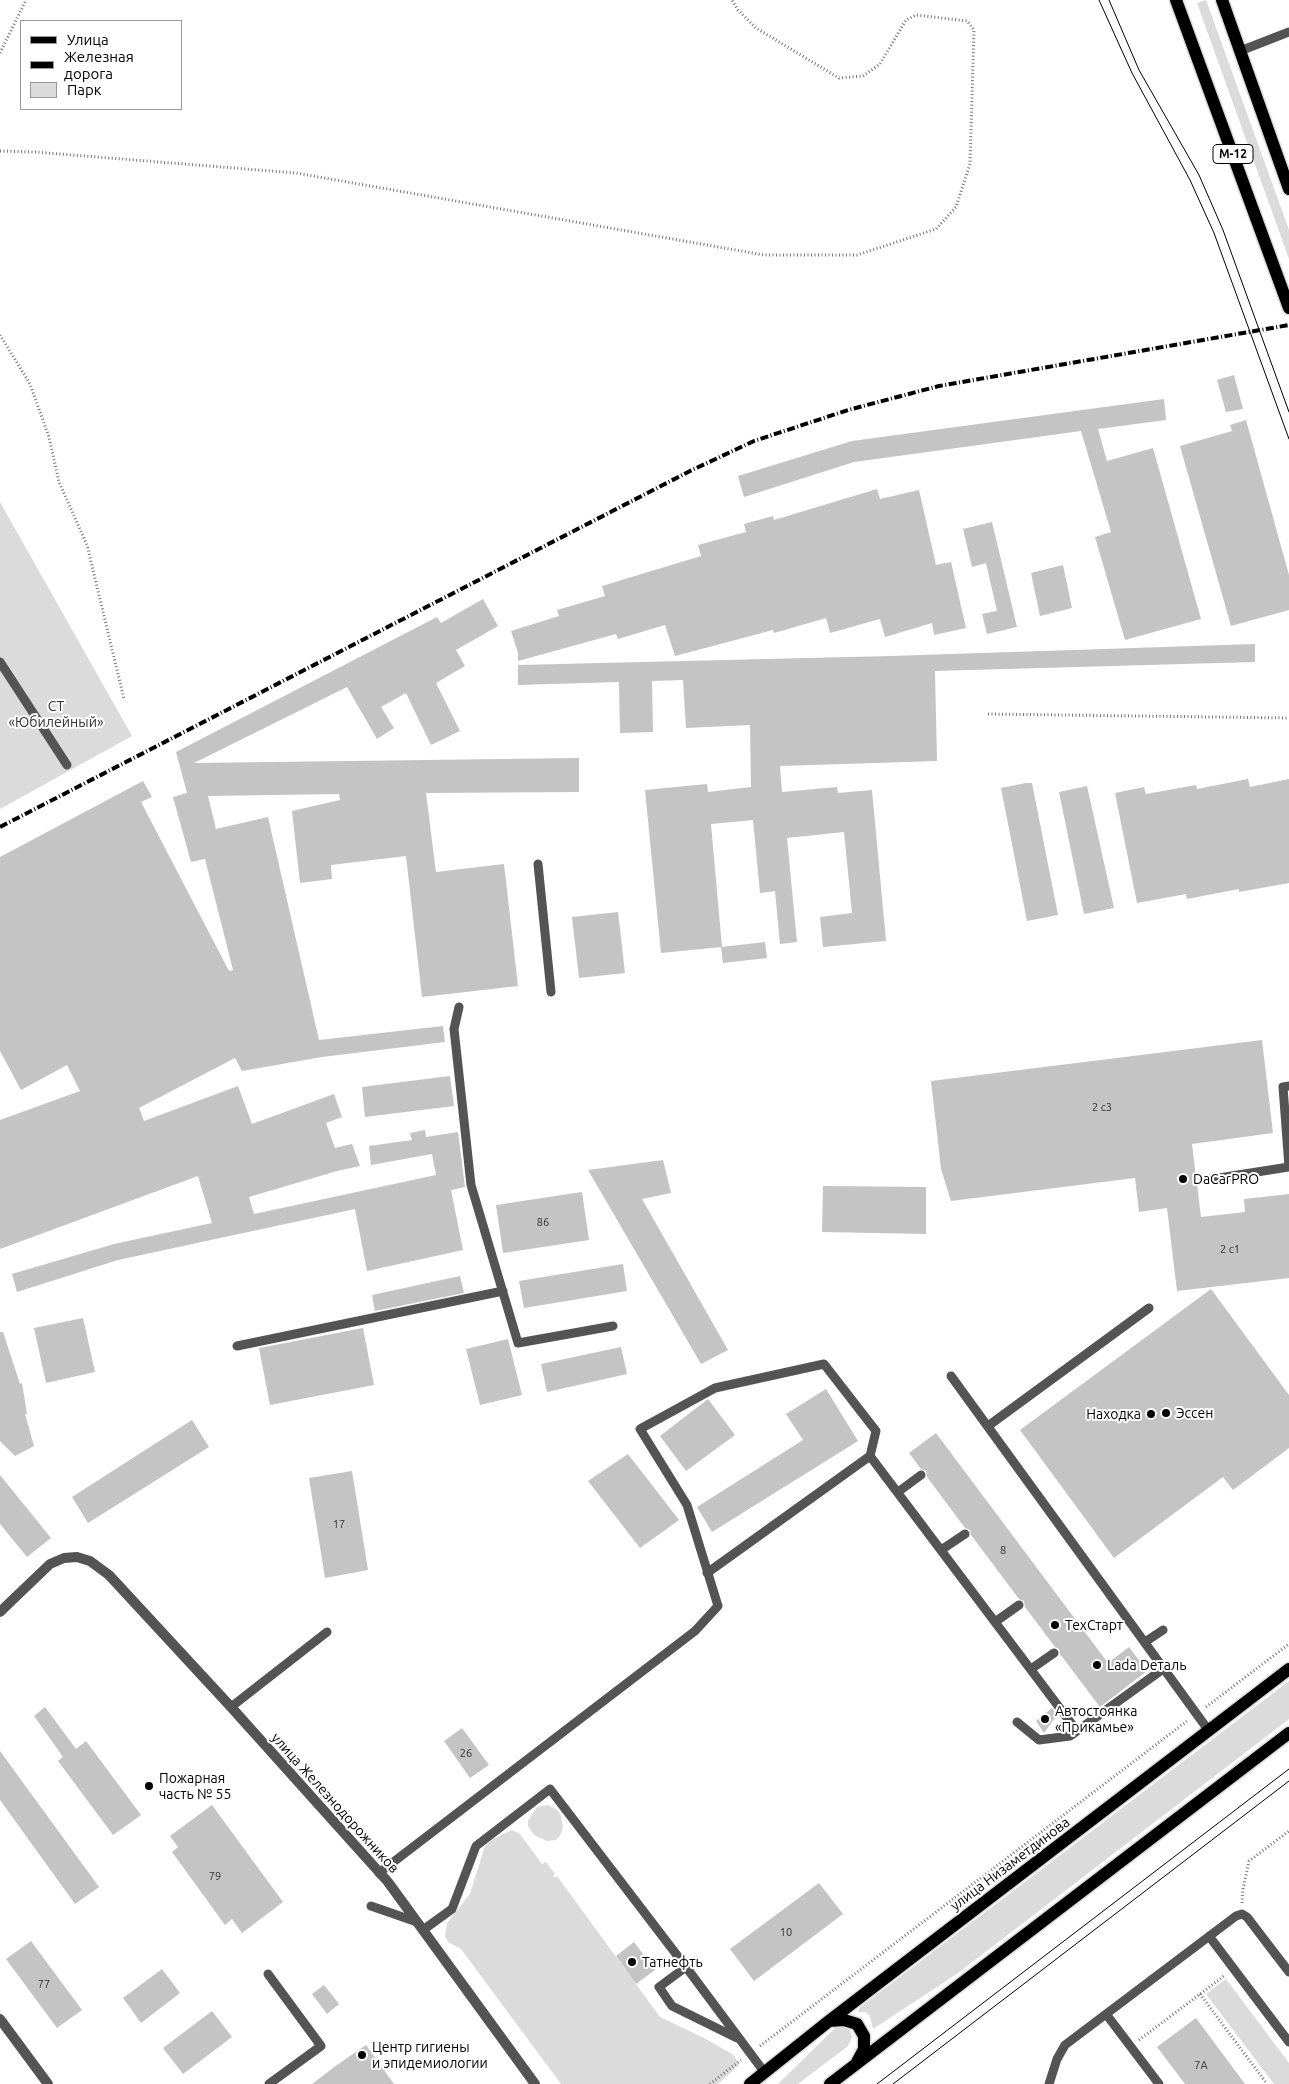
<!DOCTYPE html>
<meta charset="utf-8">
<style>
body{margin:0}
#map{position:relative;width:1289px;height:2084px;overflow:hidden;background:#fff;font-family:Ubuntu,sans-serif}
canvas{display:block}
.legend{position:absolute;left:20px;top:20px;width:162px;height:90px;box-sizing:border-box;background:#fff;border:1px solid #999;margin:0;padding:6px 9px;list-style:none;font-size:15px;color:#000}
.legend li{display:flex;align-items:center;gap:10px;height:25px}
.legend b{width:25px;border:1px solid #999}
</style>
<div id="map">
<canvas width="1289" height="2084"></canvas>
<ul class="legend">
<li><b style="height:6px;background:#000"></b>Улица</li>
<li><b style="height:6px;background:#000"></b>Железная дорога</li>
<li><b style="height:14px;background:#dbdbdb"></b>Парк</li>
</ul>
</div>
<script>
const c = document.querySelector('canvas').getContext('2d');
c.lineJoin = 'round';
function fillPath(path, color) { c.fillStyle = color; c.fill(path, 'evenodd'); }
const toPath = rows => new Path2D(rows.map(r => 'M' + r).join(''));
function stroke(path, color, width, dash) { c.strokeStyle = color; c.lineWidth = width; c.lineCap = dash ? 'butt' : 'round'; c.setLineDash(dash || []); c.stroke(path); }
function drawText(font, color, halo, rows, align = 'center') {
  c.font = font + ' Ubuntu,sans-serif'; c.lineWidth = 4; c.setLineDash([]); c.textBaseline = 'middle'; c.strokeStyle = halo; c.fillStyle = color; for (const [text, x, y, turn = 0] of rows) {
    c.save(); c.translate(x, y); c.rotate((+turn || 0) * Math.PI / 180); c.textAlign = isNaN(turn) ? turn : align; if (halo) c.strokeText(text, 0, 0); c.fillText(text, 0, 0); c.restore();
  }
}
fillPath(toPath([
 [1206,0,1289,230,1289,259,1197,3],
 [0,502,132,736,0,809],
 [1289,1681,1289,1719,958,1973,873,2029,870,2016,865,2012,858,2012,859,2008],
 [548,1805,557,1810,561,1816,563,1827,560,1836,556,1840,547,1841,534,1835,528,1826,528,1821,537,1807],
 [512,1830,520,1834,542,1864,546,1862,555,1874,553,1876,555,1878,557,1876,660,2017,704,2038,732,2054,736,2059,739,2065,718,2084,561,2084,461,1949,448,1942,445,1936,447,1923,470,1894,485,1846,491,1840],
 [1226,1979,1289,2063,1289,2084,1274,2084,1206,1994],
 [836,2027,843,2027,850,2030,852,2037,848,2046,798,2084,778,2084]
]), '#dbdbdb');
fillPath(toPath([
 [1234,375,1243,409,1226,412,1217,380],
 [1164,399,1166,420,1098,429,1107,461,1153,448,1201,619,1125,640,1095,537,1111,532,1081,431,854,462,744,497,738,476,852,441],
 [1246,420,1289,575,1289,610,1231,626,1180,446,1232,431,1230,425],
 [877,489,880,499,919,490,936,565,951,562,966,628,934,635,932,623,885,637,880,619,830,633,826,618,774,633,773,630,675,656,665,625,618,639,616,634,518,661,518,653,511,631,559,616,557,610,605,596,602,586,701,556,698,545,746,532,744,524,773,516,774,520],
 [992,522,1017,627,987,634,982,614,997,611,986,563,972,567,963,529],
 [1063,565,1072,608,1040,616,1031,573],
 [483,599,498,626,456,650,465,666,436,683,460,731,431,745,406,693,381,707,394,728,377,739,347,687,194,763,579,758,579,792,426,793,436,872,504,864,518,986,422,997,406,856,331,865,332,879,300,883,292,811,340,800,339,794,208,796,216,829,268,817,319,1040,443,1026,445,1042,322,1057,242,1071,235,1058,139,1108,144,1121,238,1086,252,1124,334,1094,342,1117,326,1123,335,1148,352,1144,360,1166,337,1171,249,1197,254,1214,436,1175,432,1154,371,1165,369,1146,412,1140,410,1133,425,1130,426,1137,458,1132,465,1187,451,1190,463,1250,367,1271,355,1209,118,1260,17,1292,12,1274,114,1244,212,1223,198,1176,0,1249,0,1120,80,1091,67,1065,21,1090,0,1051,0,857,143,781,152,797,141,802,229,971,233,970,205,859,191,862,173,797,187,793,176,752,437,617,441,623],
 [1255,644,1255,662,935,671,937,761,780,766,782,792,837,787,838,793,872,790,886,941,823,947,820,917,852,913,844,832,787,838,797,942,780,944,775,891,760,893,753,820,711,824,722,947,661,953,645,790,707,784,708,792,751,787,750,725,686,728,683,680,652,681,653,732,620,733,619,682,518,685,518,665,890,656],
 [1248,779,1250,787,1289,779,1289,883,1239,892,1239,889,1187,899,1186,894,1137,903,1115,793,1144,787,1146,794,1196,785,1197,789],
 [1026,783,1032,783,1058,915,1027,921,1001,788],
 [1087,786,1114,908,1084,914,1059,792],
 [618,912,625,973,579,978,572,917],
 [765,942,767,958,723,963,721,947],
 [1262,1040,1273,1133,1192,1144,1201,1217,1245,1212,1244,1199,1289,1194,1289,1278,1177,1291,1167,1208,1139,1212,1135,1178,951,1201,941,1169,931,1081],
 [450,1076,454,1106,365,1117,362,1087],
 [663,1160,671,1193,642,1199,728,1350,701,1364,588,1170],
 [823,1186,926,1187,926,1234,822,1232],
 [582,1192,589,1240,503,1253,496,1205],
 [623,1264,627,1291,524,1308,519,1281],
 [460,1276,464,1293,375,1311,372,1295],
 [1211,1289,1289,1395,1289,1448,1233,1490,1223,1477,1114,1558,1020,1430],
 [83,1318,95,1372,46,1383,34,1328],
 [363,1328,374,1385,270,1405,259,1348],
 [0,1332,3,1332,20,1384,22,1383,27,1414,25,1414,34,1446,15,1456,0,1441],
 [508,1339,522,1395,480,1405,466,1349],
 [621,1347,627,1374,547,1392,541,1364],
 [826,1389,858,1441,712,1532,697,1507,803,1440,786,1414],
 [708,1399,735,1435,686,1471,660,1436],
 [192,1420,209,1447,88,1523,72,1497],
 [936,1433,1108,1663,1129,1647,1147,1671,1100,1707,1060,1654,1059,1649,1055,1647,1025,1607,1024,1601,1019,1599,971,1535,970,1530,965,1528,927,1477,926,1471,921,1469,909,1453],
 [628,1454,679,1520,640,1548,588,1481],
 [352,1471,368,1570,325,1578,309,1478],
 [0,1475,51,1538,27,1557,0,1524],
 [45,1707,76,1749,86,1741,141,1815,113,1835,58,1761,63,1757,34,1716],
 [1052,1708,1057,1715,1044,1733,1036,1721],
 [462,1728,489,1765,470,1778,444,1741],
 [0,1751,99,1887,75,1904,0,1800],
 [212,1805,283,1902,242,1933,232,1919,225,1925,172,1852,178,1847,170,1836],
 [819,1883,843,1914,754,1981,730,1949],
 [31,1941,82,2010,57,2028,6,1959],
 [634,1942,655,1970,636,1984,616,1956],
 [162,1969,180,1993,141,2023,123,1998],
 [324,1985,339,2004,327,2014,312,1994],
 [212,2011,232,2037,183,2074,163,2048],
 [1196,2018,1245,2084,1185,2084,1157,2047],
 [366,2045,394,2084,312,2084,337,2065]
]), '#c4c4c4');
const primary = toPath([
 [1176,0,1289,308],
 [1222,0,1289,189],
 [829,2021,844,2020,857,2024,864,2036,864,2049,857,2062],
 [750,2084,829,2021,1289,1669],
 [830,2084,1289,1733]
]);
stroke(primary, '#dbdbdb', 15);
stroke(toPath([
 [0,53,26,0],
 [0,151,35,152,296,173,764,255,857,255,936,229,956,207,970,164,974,30,967,21,916,15,906,20,880,64,863,76,839,78,756,28,738,10,732,0],
 [0,335,30,384,49,437,59,482,87,545,124,699],
 [988,714,1289,718],
 [1206,1707,1289,1644],
 [1242,1903,1243,1889,1249,1861,1289,1831],
 [1200,1994,1267,2084],
 [1139,2040,1224,1976],
 [760,2046,1187,1721],
 [710,2084,741,2060]
]), '#767676', 3, [1, 2.5]);
stroke(toPath([
 [1240,51,1289,32],
 [0,662,67,765],
 [538,864,551,992],
 [459,1007,454,1029,471,1185,518,1343,613,1326],
 [1289,1167,1283,1087,1289,1086],
 [1206,1180,1289,1167],
 [237,1346,503,1291],
 [951,1376,1209,1731],
 [988,1426,1149,1308],
 [898,1492,921,1475],
 [941,1550,965,1534],
 [707,1573,870,1456,1077,1731],
 [995,1622,1019,1605],
 [1145,1642,1163,1630],
 [1031,1669,1054,1653],
 [231,1707,327,1632],
 [1017,1722,1039,1740,1070,1736,1163,1669],
 [379,1873,695,1631,718,1606,687,1505,640,1429,715,1388,824,1364,876,1431,870,1456],
 [371,1906,417,1922],
 [423,1930,452,1909,476,1846,550,1789,686,1967],
 [1209,1936,1289,2042],
 [268,1974,321,2046,269,2084],
 [1106,2014,1159,2084],
 [737,2038,672,2006,659,1987,686,1967,765,2073],
 [1049,2084,1057,2059,1065,2045,1236,1916,1242,1914,1247,1917,1289,1972]
]), '#545454', 9);
stroke(toPath([
 [0,1612,50,1564,64,1558,77,1557,90,1561,109,1575,231,1707,388,1882,535,2084],
 [0,2019,48,2084]
]), '#545454', 10);
stroke(primary, '#000', 12);
stroke(toPath([
 [1099,0,1132,73,1190,180,1214,233,1289,439],
 [1109,0,1139,70,1199,175,1223,230,1289,412],
 [877,2084,1289,1769],
 [893,2084,1289,1781]
]), '#000', 1);
stroke(toPath([
 [0,827,690,471,754,441,848,410,939,386,1289,325]
]), '#000', 4, [8, 2.5, 1, 2.5]);
for (const [x, y, r, color] of [
 [1183,1179,5,"#000"],
 [1166,1413,5,"#000"],
 [1151,1414,5,"#000"],
 [1055,1625,5,"#000"],
 [1097,1665,5,"#000"],
 [1045,1719,5,"#000"],
 [149,1786,5,"#000"],
 [632,1962,5,"#000"],
 [362,2055,5,"#000"]
]) { const dot = new Path2D(); dot.arc(x, y, r, 0, 2 * Math.PI); c.fillStyle = color; c.fill(dot); stroke(dot, '#fff', 2); }
drawText('11px', '#313131', null, [
 ["2 с3",1102,1107],
 ["86",543,1222],
 ["2 с1",1230,1249],
 ["17",339,1524],
 ["8",1003,1550],
 ["26",466,1753],
 ["79",215,1876],
 ["10",786,1932],
 ["77",44,1984],
 ["7А",1201,2065]
]);
for (const [x, y, w] of [
 [1233,154,40]
]) { const box = new Path2D(); box.roundRect(x - w / 2, y - 9.5, w, 19, 4); c.fillStyle = '#fff'; c.fill(box); stroke(box, '#000', 1); }
drawText('bold 12px', '#000', null, [
 ["М-12",1233,154]
]);
drawText('14px', '#323232', '#fff', [
 ["СТ",56,706],
 ["«Юбилейный»",56,722]
]);
drawText('14px', '#000', '#fff', [
 ["DaCarPRO",1193,1179],
 ["Эссен",1176,1413],
 ["Находка",1141,1414,"right"],
 ["ТехСтарт",1065,1625],
 ["Lada Dеталь",1107,1665],
 ["Автостоянка",1055,1711],
 ["«Прикамье»",1055,1727],
 ["Пожарная",159,1778],
 ["часть № 55",159,1794],
 ["Татнефть",642,1962],
 ["Центр гигиены",372,2047],
 ["и эпидемиологии",372,2063]
], 'left');
drawText('14px', '#000', '#fff', [
 ["улица Железнодорожников",335,1803,48],
 ["улица Низаметдинова",1010,1864,-37]
]);
</script>
